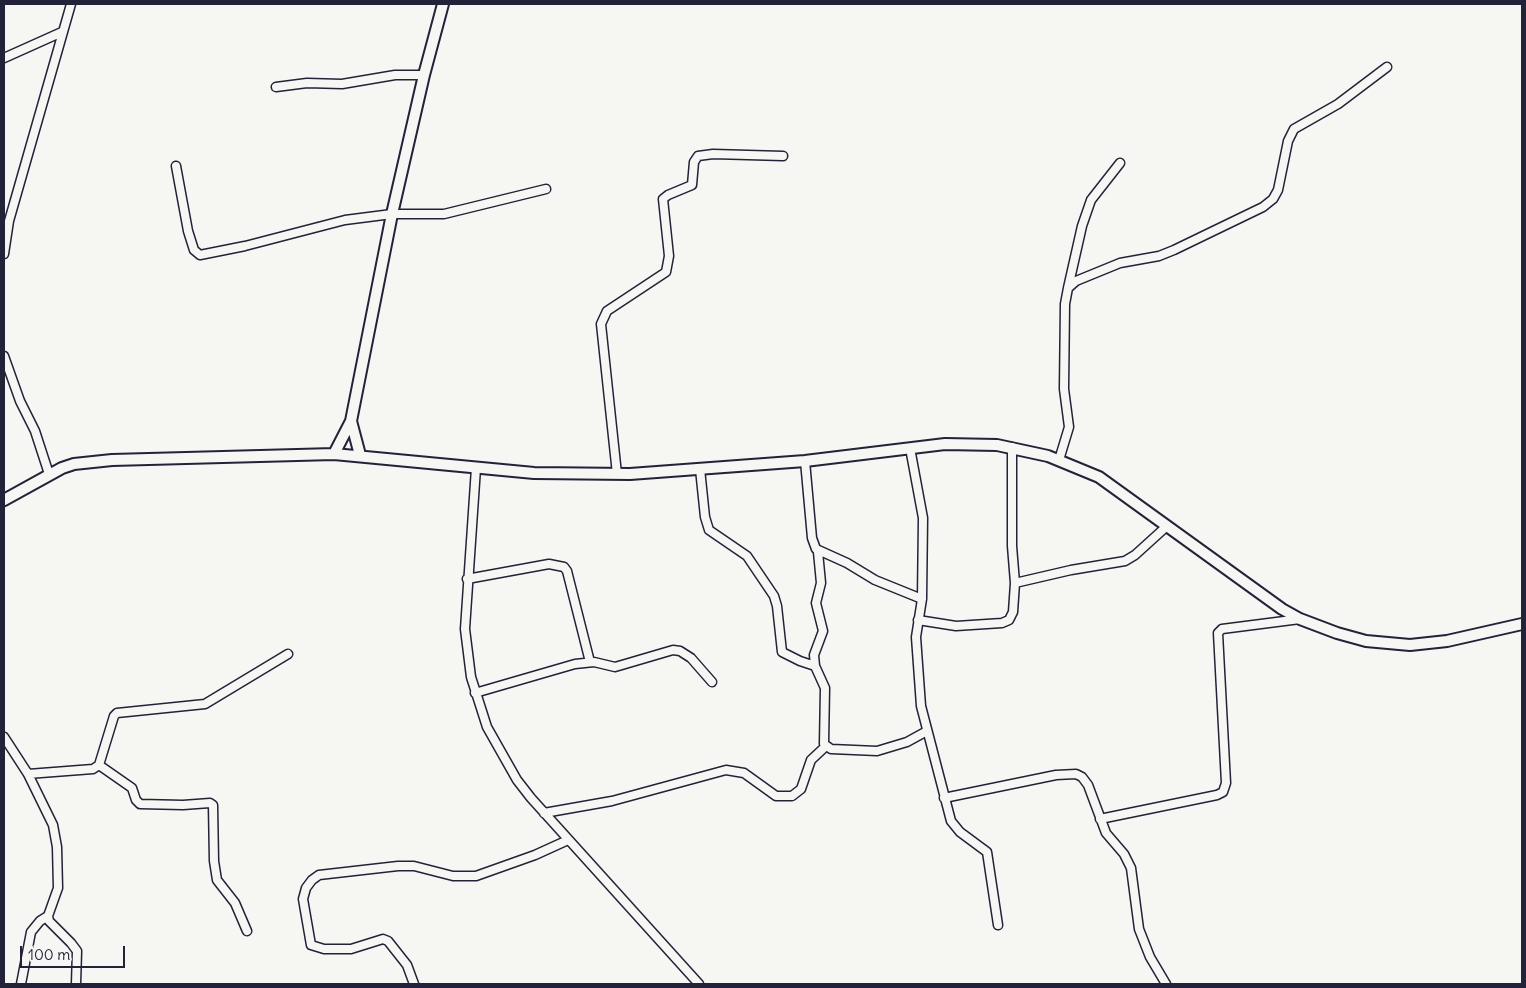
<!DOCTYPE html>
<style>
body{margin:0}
#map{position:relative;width:1526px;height:988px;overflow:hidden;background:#f6f6f2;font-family:Delius,sans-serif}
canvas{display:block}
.frame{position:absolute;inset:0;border:5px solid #22223b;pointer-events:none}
.scale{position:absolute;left:20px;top:946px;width:105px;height:22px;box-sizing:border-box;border:2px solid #22223b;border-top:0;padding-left:6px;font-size:15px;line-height:18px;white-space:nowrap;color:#22223b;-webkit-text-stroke:4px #f6f6f2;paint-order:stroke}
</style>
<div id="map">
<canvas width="1526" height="988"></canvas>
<div class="frame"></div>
<div class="scale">100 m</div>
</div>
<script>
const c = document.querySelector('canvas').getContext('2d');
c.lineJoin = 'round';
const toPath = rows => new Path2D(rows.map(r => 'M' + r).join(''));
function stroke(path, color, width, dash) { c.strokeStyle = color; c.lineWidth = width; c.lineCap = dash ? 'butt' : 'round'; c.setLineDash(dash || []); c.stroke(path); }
const minor = toPath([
 [4,58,62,32],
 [276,87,307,83,342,84,395,75,424,75],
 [176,166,188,231,194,250,200,255,245,246,345,220,392,214,444,214,546,189],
 [4,254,9,221,71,4],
 [1068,288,1082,226,1091,200,1120,163],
 [4,356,20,401,35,431,49,474],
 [1012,447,1012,546,1015,583],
 [910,448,923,518,922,599,916,637,921,706,951,821,960,832,987,852,998,925],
 [1059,460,1069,427,1064,389,1065,304,1068,288,1076,281,1120,263,1159,256,1174,250,1263,207,1273,199,1278,190,1288,141,1294,129,1338,104,1387,67],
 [805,461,812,538,816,549,847,563,875,580,922,599],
 [476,468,465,629,471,677,487,727,517,780,531,798,699,984],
 [700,469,705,517,709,530,747,556,774,596,777,606,782,652,800,661,815,666],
 [617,474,601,324,607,311,666,272,669,256,663,199,668,195,692,185,694,162,698,156,713,154,783,156],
 [818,552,821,583,816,603,823,631,814,655,815,666,825,688,824,744,831,749,877,751,907,742,927,731],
 [467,579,549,564,564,567,567,571,590,662],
 [918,620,956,626,1002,623,1009,620,1013,612,1015,583,1071,570,1125,561,1135,555,1167,526],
 [475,693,575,664,594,662,615,667,673,650,680,651,691,658,712,682],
 [4,737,28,774,53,825,57,847,58,888,48,916,49,921,71,943,77,951,76,984],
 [99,765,132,788,136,800,140,804,183,805,210,803,213,805,214,861,217,880,235,903,247,931],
 [28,774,93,769,99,765,114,716,117,713,205,704,288,654],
 [944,798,1056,775,1076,774,1082,777,1088,785,1106,833,1124,854,1131,868,1139,929,1150,957,1166,984],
 [544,813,612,801,726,770,744,773,776,796,792,796,801,789,811,760,826,746],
 [1100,819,1217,795,1223,792,1226,783,1218,633,1222,629,1300,619],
 [21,984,31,932,40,921,48,916],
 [414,984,407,965,388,941,383,939,351,949,324,949,311,945,303,899,306,888,312,880,319,875,398,866,414,866,453,876,476,876,535,855,568,840]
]);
const tertiary = toPath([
 [351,421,360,455],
 [334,454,351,421,392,214,424,75,443,4],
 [4,500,62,468,74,464,112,460,334,454,534,473,630,474,805,461,945,444,997,445,1048,456,1099,477,1282,609,1300,619,1337,633,1366,641,1410,645,1447,641,1522,624]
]);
stroke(minor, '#22223b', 11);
stroke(tertiary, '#22223b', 14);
stroke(minor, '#f6f6f2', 8);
stroke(tertiary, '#f6f6f2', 10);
</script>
